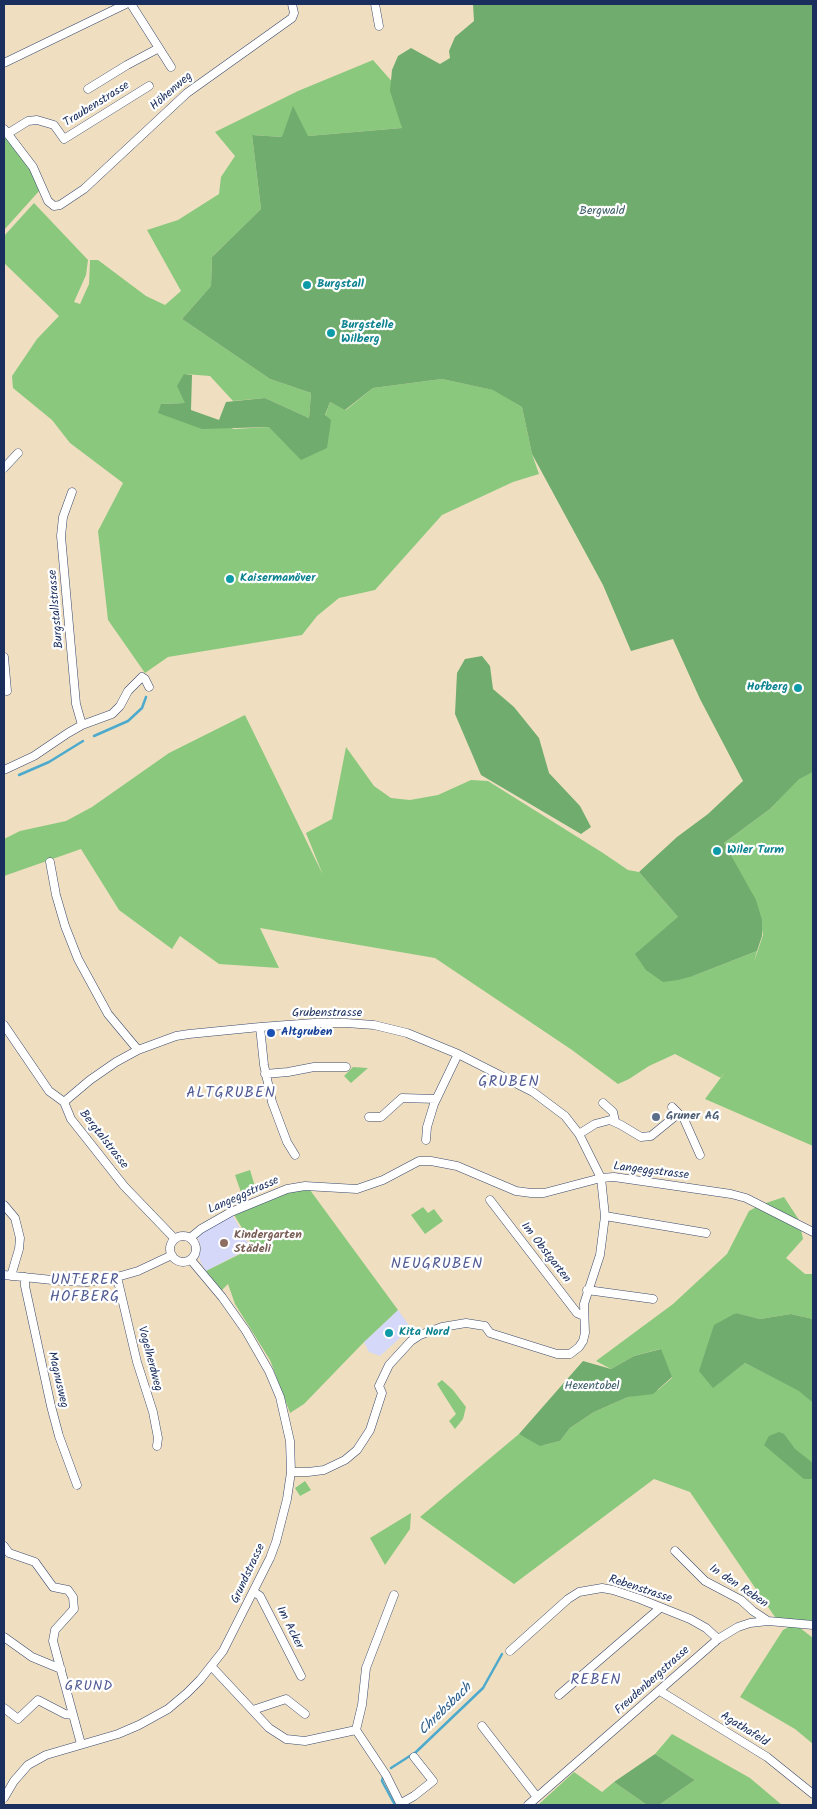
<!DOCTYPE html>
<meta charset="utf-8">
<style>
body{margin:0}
#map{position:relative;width:817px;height:1809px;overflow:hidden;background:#efdfc0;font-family:Kalam,sans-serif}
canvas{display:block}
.frame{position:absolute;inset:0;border:5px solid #1b2f5e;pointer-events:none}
</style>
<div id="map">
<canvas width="817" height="1809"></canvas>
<div class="frame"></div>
</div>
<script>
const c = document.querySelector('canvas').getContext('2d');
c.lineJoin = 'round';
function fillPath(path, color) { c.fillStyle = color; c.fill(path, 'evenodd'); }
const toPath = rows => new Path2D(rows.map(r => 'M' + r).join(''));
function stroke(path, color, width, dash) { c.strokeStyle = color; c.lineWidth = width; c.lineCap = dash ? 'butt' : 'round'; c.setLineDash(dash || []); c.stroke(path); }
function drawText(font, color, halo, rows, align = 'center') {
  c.font = font + ' Kalam,sans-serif'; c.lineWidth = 4.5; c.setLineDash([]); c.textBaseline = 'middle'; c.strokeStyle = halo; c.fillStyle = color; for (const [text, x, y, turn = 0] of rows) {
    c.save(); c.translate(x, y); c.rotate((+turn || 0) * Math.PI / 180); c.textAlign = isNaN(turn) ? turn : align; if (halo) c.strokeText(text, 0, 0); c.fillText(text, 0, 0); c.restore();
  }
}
fillPath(toPath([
 [232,1214,249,1245,249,1247,246,1250,206,1271,201,1263,199,1256,201,1248,198,1237,199,1234],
 [398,1310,411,1328,380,1356,369,1352,364,1342]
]), '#d5d8f9');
fillPath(toPath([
 [373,60,395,85,402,128,308,136,282,137,252,135,261,209,212,257,211,286,182,319,270,379,311,393,309,418,265,398,233,401,210,376,184,374,185,403,161,404,234,429,269,427,325,416,330,402,346,410,373,388,442,379,494,390,522,407,532,454,539,474,513,482,442,515,375,590,339,598,317,616,302,635,168,657,145,673,108,620,98,531,123,483,70,443,52,420,13,388,12,376,37,339,59,316,4,263,4,236,34,203,88,260,86,275,74,302,80,304,89,284,90,260,98,260,146,296,165,305,181,291,147,230,178,220,219,194,221,177,235,156,215,132,298,91],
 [4,133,31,168,40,190,4,230],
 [245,715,323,875,306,833,332,819,346,747,374,786,391,798,410,800,438,795,471,780,488,781,603,853,628,870,639,872,678,917,693,976,757,951,754,962,763,935,759,916,724,843,770,809,799,778,813,772,813,1146,705,1099,725,1072,721,1078,675,1054,649,1066,629,1079,618,1084,572,1050,435,958,260,928,279,968,219,964,180,936,172,949,119,910,81,849,4,876,4,839,20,831,66,821,92,807,169,753],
 [353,1067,368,1068,351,1083,344,1076],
 [250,1170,257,1193,243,1198,235,1175],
 [306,1188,310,1190,398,1310,364,1342,304,1404,290,1413,270,1360,235,1304,228,1284,222,1290,206,1271,246,1251,251,1243,233,1213,277,1194],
 [784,1197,799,1220,803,1239,786,1258,805,1274,813,1274,813,1319,791,1314,760,1319,735,1313,713,1387,745,1363,800,1391,813,1403,813,1625,795,1624,813,1638,813,1744,795,1729,740,1697,783,1630,794,1624,777,1620,690,1492,654,1479,514,1584,420,1517,519,1434,544,1445,560,1441,570,1428,594,1412,628,1397,658,1390,672,1378,660,1349,634,1356,611,1369,596,1361,673,1304,727,1254,749,1211,760,1205],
 [423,1207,428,1213,434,1209,443,1221,425,1234,411,1215],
 [442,1380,453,1390,466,1407,463,1419,455,1429,449,1421,456,1414,437,1384],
 [305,1481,311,1490,300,1496,295,1488],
 [411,1513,410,1529,385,1565,370,1538],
 [672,1734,750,1778,782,1805,659,1805,695,1780,655,1754],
 [574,1772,602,1792,614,1782,647,1805,538,1805]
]), '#8ac87e');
fillPath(toPath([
 [473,4,813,4,813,772,799,779,770,809,724,843,756,900,762,920,762,936,757,951,693,976,678,980,663,982,646,970,635,954,678,917,639,872,677,837,708,814,743,781,700,699,673,639,631,651,603,585,532,454,522,407,493,390,442,379,373,388,345,410,330,402,325,415,331,420,327,448,301,460,269,427,202,429,158,413,161,404,185,403,177,386,184,374,192,375,191,410,219,420,226,402,265,398,309,418,311,393,270,379,182,319,211,286,212,257,261,209,252,135,282,137,293,106,308,136,402,128,390,91,392,70,398,56,411,48,440,64,450,58,449,51,455,37,474,21],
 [482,656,490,666,493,689,514,707,539,738,549,773,580,806,591,827,581,834,481,775,455,714,457,673,465,659],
 [736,1313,760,1319,791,1314,813,1319,813,1403,799,1391,745,1363,713,1388,699,1371,714,1325],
 [661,1349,672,1377,653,1394,628,1397,594,1412,570,1428,560,1441,540,1446,519,1434,583,1361,611,1369,634,1356],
 [779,1432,784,1434,795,1449,813,1463,813,1479,804,1479,764,1445,769,1436],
 [655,1754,695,1780,659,1805,647,1805,614,1782]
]), '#6fac6d');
stroke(toPath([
 [94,736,128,721,142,708,146,697],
 [19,775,49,762,83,741],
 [391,1768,416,1752,483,1688,502,1654],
 [383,1777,382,1781,395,1805]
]), '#4eaacd', 2.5);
const minor = toPath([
 [131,4,171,67],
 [375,4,379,26],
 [4,63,126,4],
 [88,89,127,65,159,48],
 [4,129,33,167,48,201,54,206,60,205,84,189,187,93,292,18,294,13,292,4],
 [7,134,28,121,37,120,54,125,64,139,149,86],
 [4,468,18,453],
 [72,492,63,517,61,536,76,704,82,725],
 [4,657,7,691],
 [4,770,34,756,68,733,82,725,112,714,120,706,128,691,142,677,145,679,149,687],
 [50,862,56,895,65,926,78,959,108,1014,138,1050],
 [4,1025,49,1091,64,1102,71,1119,94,1148,124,1186,175,1239],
 [260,1027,264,1065,272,1102,287,1142,295,1155],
 [265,1074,288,1072,314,1067,346,1067],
 [64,1102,90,1080,116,1062,138,1050,176,1036,189,1034,260,1027,314,1023,346,1023,374,1025,407,1033,458,1054,533,1092,565,1116,579,1134,601,1178,605,1216,600,1255,584,1304,585,1333,583,1341,579,1347,570,1354,557,1354,490,1333,485,1326,466,1323,442,1327,420,1335,411,1341,389,1365,379,1386,382,1393,370,1430,357,1450,345,1460,324,1470,308,1472,291,1472],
 [603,1103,613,1112,615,1121],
 [672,1107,684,1119,700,1155],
 [369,1117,381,1117,402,1098,436,1099],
 [579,1134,595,1124,610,1120,621,1125,641,1137,651,1136,678,1114],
 [426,1140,427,1127,434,1104,458,1054],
 [490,1200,577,1313,584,1316],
 [4,1205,15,1218,20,1238,19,1249,11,1276],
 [605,1216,706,1233],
 '170 1249a13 13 0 1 1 26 0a13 13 0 1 1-26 0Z',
 [190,1238,201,1229,231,1212,287,1189,305,1186,357,1189,383,1180,419,1161,431,1161,457,1166,516,1191,531,1193,544,1193,601,1178,614,1177,731,1194,746,1198,813,1232],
 [4,1275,62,1281,87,1282,117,1277,138,1271,172,1255],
 [25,1277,25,1286,51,1406,59,1436,77,1485],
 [117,1277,137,1362,153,1412,158,1438,157,1446],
 [587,1290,653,1299],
 [4,1546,9,1553,35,1562,53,1587,68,1590,73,1597,74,1609,55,1630,53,1641,81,1744],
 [675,1551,705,1581,741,1600,753,1611,768,1621],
 [254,1592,260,1596,301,1676],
 [4,1637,32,1657,61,1669],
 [510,1651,568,1599,579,1592,602,1588,613,1590,640,1599,690,1619,706,1628,718,1639],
 [212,1667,269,1728,286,1739,305,1741,356,1730,386,1775,401,1805],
 [660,1691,767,1757,813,1794],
 [559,1695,660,1608],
 [4,1708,18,1719,38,1700,65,1714,73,1715],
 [253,1710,286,1699,305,1714],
 [482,1726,537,1797],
 [356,1730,362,1705,366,1668,394,1595],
 [4,1798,14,1781,28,1765,46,1755,118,1734,139,1725,168,1709,187,1693,200,1680,223,1651,270,1558,276,1542,287,1499,291,1472,290,1441,280,1397,269,1371,246,1331,222,1297,191,1260],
 [400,1804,414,1796,433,1781,414,1757],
 [528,1805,718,1639,738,1627,750,1623,768,1621,813,1625]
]);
stroke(minor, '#3b496d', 9);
stroke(minor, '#fff', 8);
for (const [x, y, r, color] of [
 [307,285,5,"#0f9aa8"],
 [331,333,5,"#0f9aa8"],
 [230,579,5,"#0f9aa8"],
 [798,688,5,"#0f9aa8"],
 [717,851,5,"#0f9aa8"],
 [271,1033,5,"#1a4fb4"],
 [656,1117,5,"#5c6f8a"],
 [224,1243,5,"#8d6e63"],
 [389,1333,5,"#0f9aa8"]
]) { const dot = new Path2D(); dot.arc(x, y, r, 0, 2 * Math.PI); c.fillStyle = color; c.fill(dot); stroke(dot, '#fff', 2); }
drawText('12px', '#1b2f5e', '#fff', [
 ["Höhenweg",172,92,-41],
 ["Traubenstrasse",97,105,-32],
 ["Burgstallstrasse",57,609,-95],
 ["Grubenstrasse",327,1014],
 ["Bergtalstrasse",103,1140,52],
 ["Langeggstrasse",651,1172,7],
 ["Langeggstrasse",244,1196,-24],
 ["Im Obstgarten",545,1253,52],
 ["Vogelherdweg",149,1359,75],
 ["Magnusweg",57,1380,77],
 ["Grundstrasse",249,1574,-65],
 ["In den Reben",738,1587,34],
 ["Rebenstrasse",640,1590,18],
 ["Im Acker",289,1628,63],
 ["Freudenbergstrasse",653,1681,-42],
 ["Agathafeld",744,1730,32]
]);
drawText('12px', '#3c5d68', '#fff', [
 ["Bergwald",602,212],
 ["Hexentobel",592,1387]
]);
drawText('bold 12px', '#0d838f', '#fff', [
 ["Burgstall",317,285],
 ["Burgstelle",341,326],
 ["Wilberg",341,340],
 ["Kaisermanöver",240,579],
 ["Hofberg",788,688,"right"],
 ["Wiler Turm",727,851],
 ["Kita Nord",399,1333]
], 'left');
drawText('bold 12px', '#164399', '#fff', [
 ["Altgruben",281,1033]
], 'left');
drawText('bold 12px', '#4e5e75', '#fff', [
 ["Gruner AG",666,1117]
], 'left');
drawText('bold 12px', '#785e54', '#fff', [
 ["Kindergarten",234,1236],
 ["Städeli",234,1250]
], 'left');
c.letterSpacing = '1px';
drawText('14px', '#525c94', '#fff', [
 ["GRUND",89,1688]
]);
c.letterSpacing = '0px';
drawText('italic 14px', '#2f608a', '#fff', [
 ["Chrebsbach",446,1710,-44]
]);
c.letterSpacing = '1px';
drawText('15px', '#525c94', '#fff', [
 ["GRUBEN",509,1083],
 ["ALTGRUBEN",231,1094],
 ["NEUGRUBEN",437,1265],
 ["UNTERER",85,1281],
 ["HOFBERG",85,1298],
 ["REBEN",596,1681]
]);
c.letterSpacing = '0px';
</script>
